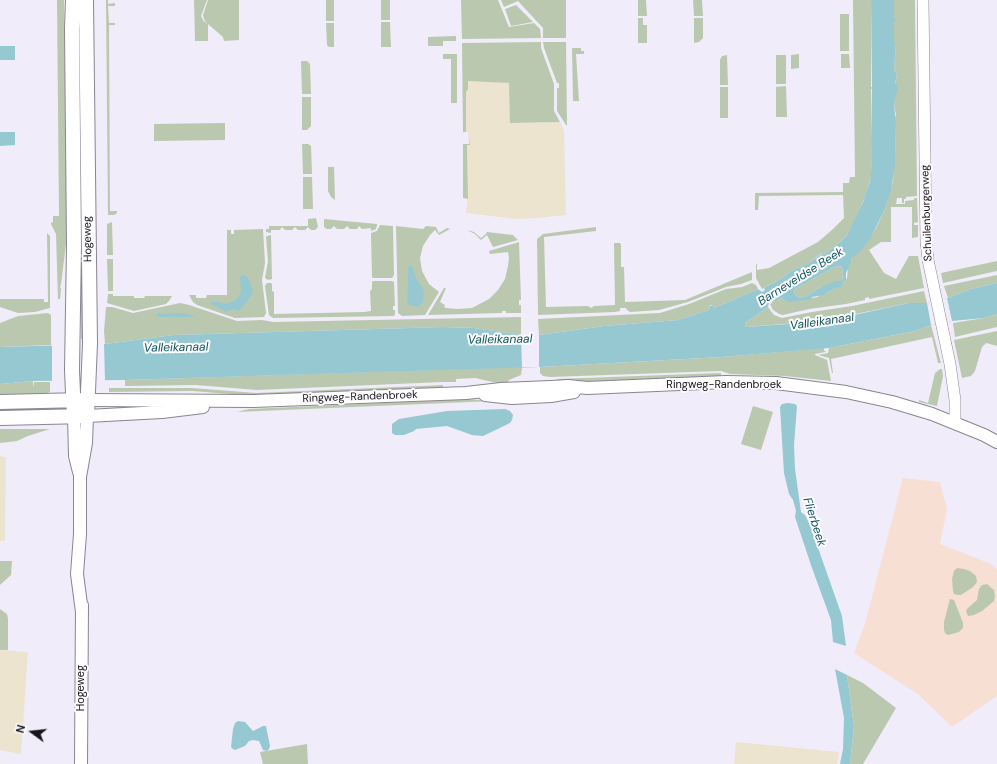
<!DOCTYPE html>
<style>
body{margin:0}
#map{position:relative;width:997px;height:764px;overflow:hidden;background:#f1ecf9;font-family:"DM Sans",sans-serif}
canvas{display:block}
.north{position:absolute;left:12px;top:712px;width:40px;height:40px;-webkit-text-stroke:3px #fcfbfe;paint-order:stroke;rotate:285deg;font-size:11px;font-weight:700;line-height:16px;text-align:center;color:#17151a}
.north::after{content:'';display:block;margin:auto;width:14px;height:18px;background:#17151a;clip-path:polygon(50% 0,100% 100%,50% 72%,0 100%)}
</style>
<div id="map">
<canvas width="997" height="764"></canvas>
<div class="north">N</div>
</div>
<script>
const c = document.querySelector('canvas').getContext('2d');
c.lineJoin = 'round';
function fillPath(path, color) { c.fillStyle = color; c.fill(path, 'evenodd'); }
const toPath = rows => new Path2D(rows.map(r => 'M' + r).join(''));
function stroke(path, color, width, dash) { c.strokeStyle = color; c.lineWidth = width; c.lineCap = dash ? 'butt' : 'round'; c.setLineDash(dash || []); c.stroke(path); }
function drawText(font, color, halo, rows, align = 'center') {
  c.font = font + ' "DM Sans",sans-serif'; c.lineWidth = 4; c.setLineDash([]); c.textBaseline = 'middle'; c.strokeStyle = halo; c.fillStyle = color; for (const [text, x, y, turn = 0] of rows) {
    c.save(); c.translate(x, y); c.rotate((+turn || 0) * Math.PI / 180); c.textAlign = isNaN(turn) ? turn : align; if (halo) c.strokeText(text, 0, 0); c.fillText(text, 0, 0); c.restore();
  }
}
fillPath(toPath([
 [903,478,940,482,947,509,940,544,991,564,997,569,997,696,952,727,918,694,854,653,865,624]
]), '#f7dfd4');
fillPath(toPath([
 [468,80,510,83,510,123,560,122,564,131,566,215,537,218,516,219,466,213,468,196,467,145,469,145,468,132,466,132,466,92,468,89],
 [0,456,6,457,5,541,0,541],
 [0,650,28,652,21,754,0,750],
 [736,742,839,752,838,760,837,764,734,764]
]), '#ede4cf');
fillPath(toPath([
 [57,0,64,0,67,236,61,284,60,287,61,289,60,299,58,299,56,234,51,224,51,223,53,222,53,216,59,216],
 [78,0,81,0,85,339,81,339,81,286],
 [106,0,108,0,108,4,115,3,115,6,108,6,109,23,115,23,115,25,109,25,110,211,117,211,117,213,114,215,108,215],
 [194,0,207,0,201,16,203,20,207,24,204,19,203,15,208,0,239,0,239,40,224,41,223,37,208,24,208,41,195,41],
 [326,0,334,0,334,21,326,21],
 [381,0,390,0,390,20,381,20],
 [461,0,498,0,509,27,534,23,540,29,541,38,462,39],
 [501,0,566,0,566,38,543,38,543,28,518,1,504,7],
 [638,0,646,0,647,16,638,16],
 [693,0,702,0,703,16,694,16],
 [853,0,871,0,871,88,872,134,871,135,872,137,872,162,871,176,866,194,855,221,847,235,840,242,825,254,822,253,809,263,795,269,784,276,784,277,762,289,756,278,756,264,757,264,757,270,769,268,818,242,833,229,844,218,843,195,759,196,758,210,755,210,755,193,843,192,843,183,849,183,850,177,855,177],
 [894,0,915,0,917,196,906,197,906,199,904,199,904,203,902,203,902,198,897,198,896,204,905,204,905,201,914,200,914,198,917,198,918,222,914,223,914,225,918,225,918,237,912,238,912,207,891,207,891,242,881,242,869,250,884,273,896,279,909,256,918,256,924,288,869,299,869,297,865,298,865,300,846,304,809,309,783,315,779,314,773,310,770,304,777,299,781,298,787,301,792,301,818,297,819,295,827,293,844,283,847,278,848,268,852,261,851,259,865,245,876,228,885,209,893,181,895,158,896,123,895,118,896,115,894,104,897,85,895,85,897,73,894,70,896,43,894,42],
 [516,5,533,22,511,26,505,9],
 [840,14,849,14,849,51,840,51],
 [638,18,643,18,643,25,647,25,647,43,638,43],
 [694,18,703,18,703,38,699,42,694,43],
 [381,22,390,22,391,47,381,47],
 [326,23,334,23,334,47,329,47,327,45],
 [456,36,456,41,443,41,443,46,428,46,428,37],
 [541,42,541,48,554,84,554,111,560,122,510,123,509,83,468,81,468,89,466,92,466,132,463,132,462,43],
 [543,42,566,42,567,125,566,125,557,111,557,88,559,88,559,83,557,83,544,48],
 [572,48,581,48,581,51,584,51,584,54,576,54,579,101,573,101],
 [443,54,457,54,457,103,451,103,451,59,443,59],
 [799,54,799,68,791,69,791,55],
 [841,54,849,54,850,68,841,68],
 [727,55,728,85,720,85,720,60,722,56],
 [776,55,786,55,786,84,776,84],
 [301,61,307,61,310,64,311,94,302,94],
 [786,86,787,117,776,117,776,87],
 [720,87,728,87,728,118,720,118],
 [302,97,311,97,311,126,307,130,302,130],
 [225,123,225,140,154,141,154,124],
 [469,139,470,145,467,145,468,199,463,198,463,144,469,144],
 [302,144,308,144,311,146,312,174,303,174],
 [328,167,334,167,335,200,331,197,328,191],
 [303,177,312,177,313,209,303,209],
 [316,218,318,227,315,230,311,230,308,227,305,230,298,230,295,227,292,230,285,230,282,227,280,230,271,230,271,233,266,232,266,229,269,229,269,226,308,226,308,219],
 [324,219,377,224,377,225,376,229,371,231,371,228,362,229,359,226,357,229,350,229,347,226,344,229,337,229,334,226,331,229,327,229,324,227],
 [112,222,113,255,107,255,107,224],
 [380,225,393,226,393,228,394,275,392,278,373,278,372,277,371,233,377,231],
 [396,226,423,229,426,226,436,227,439,233,447,228,450,229,439,235,435,230,430,235,423,246,420,258,422,271,429,284,439,292,425,315,402,316,398,313],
 [596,227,596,231,544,237,546,307,588,306,591,308,594,306,615,305,614,243,620,243,621,245,621,267,624,267,625,302,685,300,752,272,752,280,741,284,726,287,688,302,659,310,630,312,627,310,626,308,620,308,620,311,615,312,538,315,537,239,543,234],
 [263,229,265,263,262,280,266,313,264,317,235,318,197,305,193,302,189,295,196,295,196,298,206,298,207,295,227,295,227,230,231,230,231,234,234,234,234,230],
 [467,230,474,232,481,238,486,234,487,232,513,235,518,240,493,247,487,235,481,240,475,234],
 [47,233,50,236,50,308,35,312,18,313,0,307,0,299,44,299,44,302,48,302],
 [271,235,272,279,268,280,265,278,268,261,266,237,267,236],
 [519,242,521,300,519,300,519,305,521,305,521,313,506,313,506,311,502,311,502,313,428,315,444,288,446,288,440,302,445,305,444,307,446,308,457,309,472,308,489,299,498,290,505,279,508,266,509,258,508,252,490,254,489,251],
 [107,259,113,259,113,291,108,291],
 [997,261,997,271,943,283,941,273],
 [840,266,842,268,843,274,842,281,821,287,807,296,800,298,795,295,794,290,797,288,834,267],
 [997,275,997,283,971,289,948,298,944,286],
 [373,281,392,281,394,282,395,306,393,306,393,310,395,310,395,314,394,316,273,318,269,315,265,286,267,283,271,283,272,284,272,291,274,292,274,314,364,312,371,311,370,291,372,289,372,282],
 [752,283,756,285,758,289,714,308,713,305,710,305,709,310,678,320,604,326,539,335,538,319,660,313,689,304,726,289,742,287],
 [924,291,927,303,909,303,821,321,746,327,745,323,768,307,774,315,782,318,812,312,852,306],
 [108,294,113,294,113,296,134,296,134,298,144,298,145,296,172,296,169,301,166,304,134,311,107,303],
 [180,303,189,305,237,321,262,320,273,322,521,317,521,335,474,328,443,327,174,335,105,344,104,331,106,307,112,307,133,313],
 [48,313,51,315,51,345,0,347,0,323,18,316],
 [997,314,997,327,955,337,953,323,984,318],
 [931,325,941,363,938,363,932,337,831,359,833,373,832,373,829,358,818,355,828,353,829,348,915,331],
 [997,331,997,346,986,343,982,347,975,371,971,376,962,378,954,340],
 [824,348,824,351,826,351,825,352,815,354,815,355,827,360,831,381,785,376,730,374,721,371,550,377,543,376,540,373,540,367,722,357],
 [522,367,521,375,509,380,507,383,497,383,475,378,456,379,456,382,442,382,257,390,196,385,125,386,125,380],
 [940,369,942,369,943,376,937,406,919,402,919,400,928,403,935,373],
 [720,373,721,373,721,377,557,384,557,379],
 [33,381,33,388,34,382,50,382,50,392,45,394,0,397,0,384],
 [443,385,443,388,256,396,192,391,109,392,109,388,192,388,256,393],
 [468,399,493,401,237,412,249,409],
 [753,406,773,412,761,450,741,444],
 [0,429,50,429,28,436,17,441,0,443],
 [0,561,12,561,11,575,0,585],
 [957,568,964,569,970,571,976,576,977,582,973,587,961,595,958,595,954,594,953,591,952,579,954,571],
 [987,584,994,590,995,596,994,601,982,611,974,615,968,616,966,611,967,609,977,600,979,589,982,585],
 [950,599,954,600,963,623,963,628,959,632,948,635,945,633,944,630,944,622],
 [0,609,7,614,8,619,8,650,0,650],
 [847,675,863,683,896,708,863,764,850,764,854,727],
 [307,744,308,764,263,764,260,752]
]), '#bac8af');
fillPath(toPath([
 [871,0,894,0,894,17,896,19,894,22,894,42,896,43,894,70,897,73,895,84,897,84,898,87,894,104,896,123,895,166,891,190,885,209,870,239,861,251,851,259,852,261,846,273,846,280,841,286,841,287,836,288,823,295,812,297,811,299,792,302,788,302,781,298,772,302,771,301,769,302,768,307,745,323,746,327,788,324,840,318,909,303,927,303,948,298,971,289,997,283,997,314,984,318,952,321,931,325,915,331,829,348,722,357,540,367,125,380,33,381,0,384,0,347,105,344,174,335,443,327,474,328,521,335,539,335,604,326,678,320,709,310,710,306,713,305,714,308,758,289,762,292,765,290,764,288,784,277,784,276,795,269,809,263,823,253,825,254,840,242,847,235,863,202,870,181,872,162,872,145,870,145,872,142,871,133,872,134,872,89,870,88,872,87],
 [840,266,842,268,843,274,842,281,837,281,821,287,807,296,800,298,795,295,794,290,797,288,834,267],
 [0,46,15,46,15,60,0,60],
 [0,132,15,132,15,145,0,146],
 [409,266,412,266,413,270,417,280,423,289,424,294,422,304,417,307,410,305,407,301,408,286,408,270],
 [242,275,246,276,249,280,253,291,251,296,239,311,233,309,226,312,211,304,211,302,217,302,219,301,221,303,227,304,237,299,241,292,240,276],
 [158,312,162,314,184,313,194,316,193,317,159,317,157,316],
 [788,403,795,404,797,406,794,445,795,469,801,512,805,515,810,525,842,616,846,646,833,642,831,620,812,568,795,517,796,511,793,500,789,494,784,473,780,407,782,404],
 [505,409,510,411,513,415,512,420,510,423,483,436,472,435,447,426,416,429,414,431,404,435,395,435,392,433,392,424,399,419,447,411],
 [835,669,847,675,854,727,850,764,840,764,843,749,844,718],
 [238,721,245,722,253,731,263,726,266,726,270,746,269,749,267,751,263,750,259,741,253,740,249,741,245,746,235,750,233,749,231,747,233,729,235,723]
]), '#96c8d1');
fillPath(toPath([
 [947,298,952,321,931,325,927,303],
 [521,335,539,335,539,367,522,367],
 [72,343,104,343,105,381,52,382,52,344]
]), '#f1ecf9');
const tertiary = toPath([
 [923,0,926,241,928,260,950,364,955,400,955,423]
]);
const secondary = toPath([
 [485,395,512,398,551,396,574,392],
 [88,400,253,401,466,393,501,389,551,387,568,386,587,388,726,382,776,383,846,392,892,402,932,414,984,435,997,442],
 [74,416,75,456,79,472],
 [82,612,77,574,80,534,80,477,86,443,87,416,162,412,203,407],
 [81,764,82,605]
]);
const primary = toPath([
 [73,0,72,29,74,246,72,370,74,416],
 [0,402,82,400],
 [0,418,87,416,90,343,86,0]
]);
stroke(tertiary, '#8a8591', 12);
stroke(secondary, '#8a8591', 14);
stroke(primary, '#8a8591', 16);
stroke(tertiary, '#fff', 11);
stroke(secondary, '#fff', 12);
stroke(primary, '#fff', 14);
drawText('11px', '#17151a', '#fcfbfe', [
 ["Schuilenburgerweg",927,213,-92],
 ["Hogeweg",88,239,-91],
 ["Ringweg-Randenbroek",724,385],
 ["Ringweg-Randenbroek",360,397,-2],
 ["Hogeweg",81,688,-90]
]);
drawText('italic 12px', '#0e555f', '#fcfbfe', [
 ["Barneveldse Beek",801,277,-32],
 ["Valleikanaal",822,322,-8],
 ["Valleikanaal",500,340,-1],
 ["Valleikanaal",176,348,-1],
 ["Flierbeek",814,522,72]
]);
</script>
